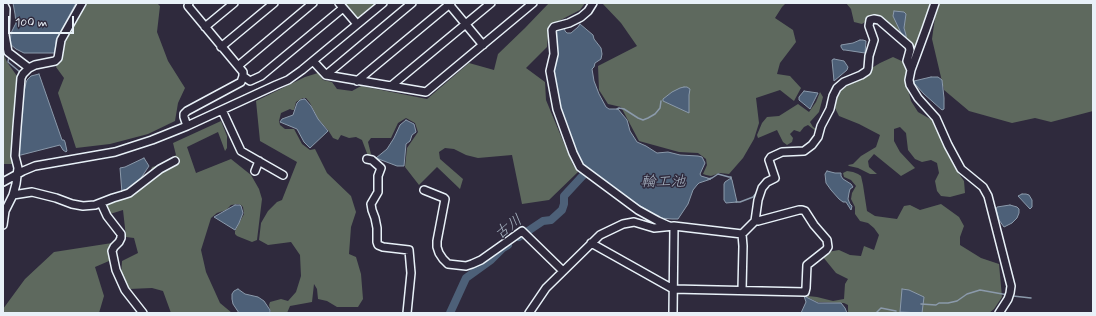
<!DOCTYPE html>
<meta charset="utf-8">
<style>
body{margin:0}
#map{position:relative;width:1096px;height:316px;overflow:hidden;background:#2f2a3d;font-family:Mynerve,sans-serif}
canvas{display:block}
.frame{position:absolute;inset:0;border:4px solid #e8f1f8;pointer-events:none}
.scale{position:absolute;left:8px;top:16px;width:66px;height:18px;box-sizing:border-box;border:2px solid #e8f1f8;border-top:0;padding-left:5px;font-size:12px;line-height:14px;white-space:nowrap;color:#e8f1f8;-webkit-text-stroke:3px #2f2a3d;paint-order:stroke}
</style>
<div id="map">
<canvas width="1096" height="316"></canvas>
<div class="frame"></div>
<div class="scale">100 m</div>
</div>
<script>
const c = document.querySelector('canvas').getContext('2d');
c.lineJoin = 'round';
function fillPath(path, color) { c.fillStyle = color; c.fill(path, 'evenodd'); }
const toPath = rows => new Path2D(rows.map(r => 'M' + r).join(''));
function stroke(path, color, width, dash) { c.strokeStyle = color; c.lineWidth = width; c.lineCap = dash ? 'butt' : 'round'; c.setLineDash(dash || []); c.stroke(path); }
function drawText(font, color, halo, rows, align = 'center') {
  c.font = font + ' Mynerve,"Klee One",sans-serif'; c.lineWidth = 3; c.setLineDash([]); c.textBaseline = 'middle'; c.strokeStyle = halo; c.fillStyle = color; for (const [text, x, y, turn = 0] of rows) {
    c.save(); c.translate(x, y); c.rotate((+turn || 0) * Math.PI / 180); c.textAlign = isNaN(turn) ? turn : align; if (halo) c.strokeText(text, 0, 0); c.fillText(text, 0, 0); c.restore();
  }
}
fillPath(toPath([
 [84,3,157,3,160,6,157,32,168,61,185,88,178,103,175,121,148,134,110,144,76,148,58,93,64,78,56,67,69,31],
 [341,3,377,3,357,19,355,19],
 [549,3,585,3,580,10,549,26,547,47,526,68,545,82,546,100,573,165,578,172,549,200,522,204,512,155,478,158,466,155,454,149,445,148,439,152,440,159,463,179,460,189,437,167,419,185,405,167,407,148,418,132,415,123,406,118,398,123,391,138,371,138,368,142,371,154,368,156,362,140,356,137,349,138,341,135,338,140,333,138,328,130,318,119,310,103,306,98,303,98,296,102,294,110,292,110,290,109,281,113,279,121,280,125,285,129,294,129,302,144,310,150,315,149,327,173,351,196,356,212,351,227,349,254,356,257,361,274,363,299,358,307,337,307,327,301,318,299,317,289,314,284,312,302,290,306,287,313,271,313,269,305,270,302,281,299,288,301,296,292,301,276,300,255,291,242,268,245,259,240,261,223,268,211,277,202,282,200,297,162,260,141,256,101,305,77,318,73,323,80,332,82,337,89,352,91,361,86,427,99,469,63,494,70,498,54,525,28],
 [602,3,786,3,782,7,775,18,793,30,796,42,780,63,777,74,790,76,801,88,794,101,780,90,756,98,759,123,754,139,743,158,729,174,720,173,711,176,706,175,703,174,707,165,706,159,698,153,679,152,639,141,621,107,608,104,599,90,598,66,637,46,621,23],
 [846,3,933,3,913,59,909,62,911,50,891,28,868,20,862,24,854,22,851,9],
 [937,3,1093,3,1093,111,1051,122,1035,118,1012,123,969,111,944,90,932,39],
 [3,53,7,62,17,76,12,164,3,164],
 [893,57,906,63,909,70,907,85,911,101,918,112,932,120,948,155,955,168,964,181,965,193,950,197,941,196,937,191,935,181,939,173,937,163,931,160,922,162,915,159,908,150,906,133,900,127,894,129,894,141,900,152,915,168,901,176,874,154,868,161,869,167,877,174,870,174,858,168,849,166,848,165,853,164,861,156,876,147,880,135,859,124,839,116,835,108,836,97,839,90,842,86,880,63],
 [820,92,823,97,819,112,810,122,813,127,818,130,817,132,808,125,804,127,800,132,794,130,790,134,793,138,792,142,787,145,783,142,777,130,758,138,757,135,762,123,767,117,779,116,798,104,809,112,816,102],
 [221,121,227,136,227,148,225,151,218,132,187,147,196,173,231,159,251,175,259,189,262,199,257,240,252,242,237,236,235,234,235,231,244,214,243,207,241,205,238,204,231,205,226,210,217,213,211,218,201,250,206,272,220,303,232,313,171,313,163,291,152,288,129,289,121,276,122,261,138,253,134,238,126,237,123,210,110,214,106,204,130,197,144,186,152,167,162,164,176,155,173,143],
 [847,171,853,172,858,174,861,176,863,185,867,211,875,216,897,219,904,206,910,205,920,210,941,204,959,217,964,226,960,237,960,245,981,258,999,264,1002,297,994,309,989,313,848,313,848,305,844,303,817,302,807,297,808,296,817,297,833,301,844,299,845,284,848,279,836,273,823,257,827,252,839,250,850,255,861,256,864,246,874,250,879,235,874,228,868,223,860,221,855,214,855,207,851,199,852,193,856,186,851,180,844,177,843,173],
 [112,243,109,251,109,261,95,267,104,296,99,313,3,313,3,309,25,279,54,252]
]), '#5e695e');
const water = toPath([
 [13,3,76,3,56,40,55,53,24,53,16,49,10,44,11,33,16,23,15,14,13,3],
 [894,11,904,12,906,14,904,28,906,35,906,40,902,37,901,33,893,16,894,11],
 [580,24,593,35,594,39,601,48,602,54,601,59,595,63,594,67,592,69,594,81,599,94,606,107,609,109,618,109,622,114,627,120,630,131,637,142,646,146,657,153,668,152,680,155,698,156,702,157,705,163,700,174,701,176,711,179,699,183,697,185,693,190,688,204,678,219,672,219,660,218,634,202,591,172,581,163,561,113,552,67,554,31,564,26,565,31,567,33,571,33,578,27,580,24],
 [860,40,863,40,866,41,865,53,845,50,843,50,841,47,841,45,853,43,860,40],
 [834,59,844,61,848,67,847,70,834,81,832,60,834,59],
 [39,74,62,140,64,140,65,142,67,151,66,152,63,150,60,145,17,156,22,100,26,83,27,80,31,76,39,74],
 [931,77,938,77,942,80,944,98,944,109,942,110,924,94,914,83,914,81,931,77],
 [684,87,687,87,690,89,689,95,689,113,663,101,663,99,672,92,680,88,684,87],
 [804,91,818,93,810,109,799,100,799,97,804,91],
 [304,99,305,99,311,106,318,119,328,131,310,148,304,142,297,129,280,122,282,119,293,115,297,103,300,100,304,99],
 [406,120,414,124,416,132,412,135,410,141,406,144,404,166,397,166,376,158,387,149,394,138,400,125,406,120],
 [144,158,149,166,139,181,132,188,122,193,120,168,125,167,144,158],
 [827,171,835,173,841,173,841,176,843,179,851,184,853,187,850,189,849,193,848,199,850,204,852,206,851,210,846,202,843,202,839,199,831,190,826,183,825,174,827,171],
 [731,178,732,180,737,202,726,203,724,200,724,184,725,182,731,178],
 [1022,194,1026,194,1029,195,1032,200,1032,207,1030,209,1018,196,1022,194],
 [235,205,240,205,241,206,243,213,239,223,235,230,214,217,235,205],
 [1010,205,1017,207,1019,209,1019,213,1017,218,1012,223,1004,227,999,220,996,209,997,207,1010,205],
 [238,289,245,294,258,297,264,301,270,310,270,313,239,313,233,304,232,299,232,294,234,291,238,289],
 [902,289,909,290,924,297,922,313,900,312,902,289],
 [804,296,818,303,841,303,845,308,847,313,801,313,806,302,804,296]
]);
fillPath(water, '#4d6078');
stroke(water, '#8b9aab', 1);
stroke(toPath([
 [9,56,8,62,20,72],
 [617,109,619,108,624,109,638,118,643,120,648,118,655,114,660,108,661,101],
 [708,179,712,178,718,174,729,177,731,177,731,179],
 [736,202,740,202,753,197,757,192],
 [1013,296,1031,298],
 [921,304,936,305,939,303,948,303,957,301,967,294,980,290,1008,295],
 [876,313,881,308,896,311]
]), '#8b9aab', 1.5);
stroke(toPath([
 [519,237,543,221,551,220,562,210,564,204,564,196,588,170],
 [450,313,466,278,491,260,503,248,508,245]
]), '#4d6078', 8);
const minor = toPath([
 [3,3,6,9,5,35,8,52,29,68],
 [339,3,357,24],
 [448,3,483,45],
 [593,3,588,11,581,17,569,23,554,27,552,30,554,54,550,71,557,109,573,153,580,167,638,210,658,221,669,226],
 [935,3,926,29,911,70,909,80,910,85,918,98,936,118,948,145,961,169,983,187,988,196,1011,286,1010,293,1008,299,999,313],
 [205,27,234,3],
 [221,47,274,3],
 [313,61,326,75,426,92,533,3],
 [238,66,313,3],
 [326,75,412,3],
 [243,76,250,81,261,76,343,8],
 [357,81,451,3],
 [391,86,491,3],
 [222,110,241,151,283,175],
 [187,126,184,117,184,114,187,111,241,82,243,76,243,72,188,6,189,3],
 [367,159,372,160,381,168,378,176,378,192,371,204,372,210,375,218,377,228,377,242,378,245,383,247,409,250,411,273,407,313],
 [255,171,259,161],
 [3,182,23,171,35,166,115,152,152,140,187,126,276,85,288,80,302,70,383,3],
 [424,190,444,198,445,199,437,241,437,247,439,253,443,259,448,264,466,266,472,264,481,260,522,231,563,271],
 [13,195,32,192,56,198,72,204,83,206,95,205,113,198,123,195,129,193,160,169,175,161],
 [101,203,107,216,121,234,121,238,119,242,114,247,112,251,116,270,125,290,143,313],
 [3,225,5,211,13,195,16,184,18,168,15,156,17,127,21,78,23,74,29,68,35,65,55,61,58,58,61,40,82,3],
 [742,234,743,246,742,290],
 [591,243,673,289,805,292,806,288,807,265,826,250,828,247,827,240,814,225,805,211,802,210,799,210,758,221,755,221],
 [529,313,546,288,600,235,623,224,634,222,654,228,674,226,742,234,755,221,758,200,762,188,767,182,775,178,769,160,771,157,782,152,804,151,812,145,818,137,821,126,830,109,833,96,837,88,844,82,861,75,867,71,868,68,869,56,874,40,869,26,870,20,874,19,879,20,909,46,910,50,907,61,911,70],
 [673,313,674,226]
]);
stroke(minor, '#e8f1f8', 10);
stroke(minor, '#2f2a3d', 7);
drawText('italic 15px', '#aab7c5', '#2f2a3d', [
 ["輪工池",663,183],
 ["古川",509,228,-37]
]);
</script>
